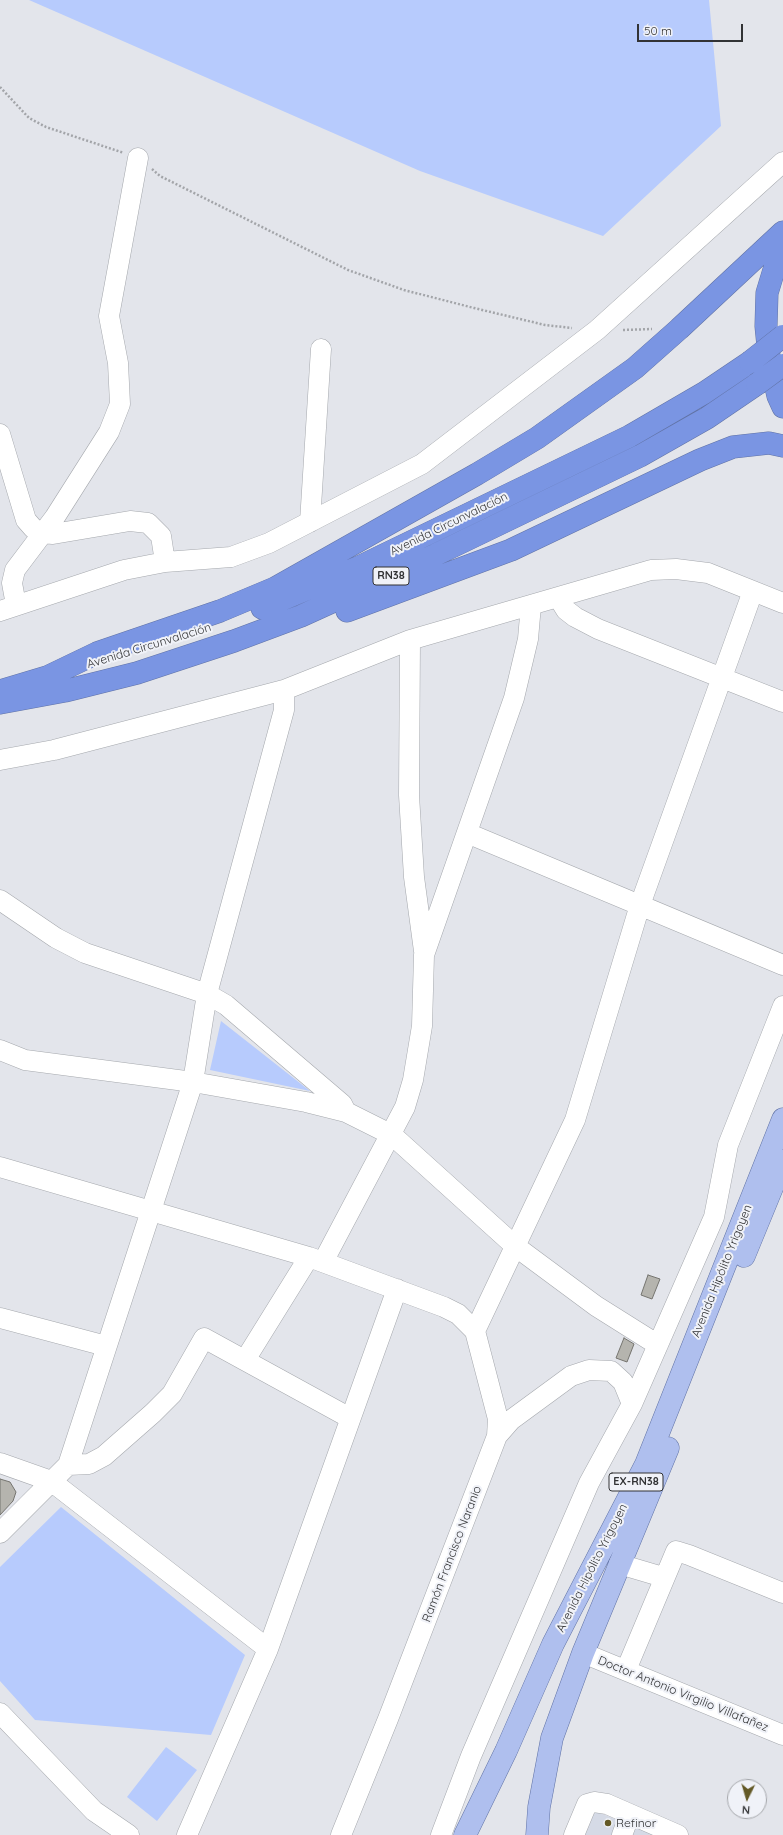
<!DOCTYPE html>
<meta charset="utf-8">
<style>
body{margin:0}
#map{position:relative;width:783px;height:1835px;overflow:hidden;background:#e3e5eb;font-family:Quicksand,sans-serif}
canvas{display:block}
.north{position:absolute;left:727px;top:1779px;width:40px;height:40px;box-sizing:border-box;background:#f0f2f8;border:1px solid #a4a6aa;border-radius:50%;rotate:185deg;font-size:11px;font-weight:700;line-height:16px;text-align:center;color:#323335}
.north::after{content:'';display:block;margin:auto;width:14px;height:18px;background:#635926;clip-path:polygon(50% 0,100% 100%,50% 72%,0 100%)}
.scale{position:absolute;left:637px;top:24px;width:106px;height:18px;box-sizing:border-box;border:2px solid #323335;border-top:0;padding-left:5px;font-size:12px;line-height:14px;white-space:nowrap;color:#323335;-webkit-text-stroke:3px #f0f2f8;paint-order:stroke}
</style>
<div id="map">
<canvas width="783" height="1835"></canvas>
<div class="north">N</div>
<div class="scale">50 m</div>
</div>
<script>
const c = document.querySelector('canvas').getContext('2d');
c.lineJoin = 'round';
function fillPath(path, color) { c.fillStyle = color; c.fill(path, 'evenodd'); }
const toPath = rows => new Path2D(rows.map(r => 'M' + r).join(''));
function stroke(path, color, width, dash) { c.strokeStyle = color; c.lineWidth = width; c.lineCap = dash ? 'butt' : 'round'; c.setLineDash(dash || []); c.stroke(path); }
function drawText(font, color, halo, rows, align = 'center') {
  c.font = font + ' Quicksand,sans-serif'; c.lineWidth = 4; c.setLineDash([]); c.textBaseline = 'middle'; c.strokeStyle = halo; c.fillStyle = color; for (const [text, x, y, turn = 0] of rows) {
    c.save(); c.translate(x, y); c.rotate((+turn || 0) * Math.PI / 180); c.textAlign = isNaN(turn) ? turn : align; if (halo) c.strokeText(text, 0, 0); c.fillText(text, 0, 0); c.restore();
  }
}
fillPath(toPath([
 [595,1811,655,1835,585,1835]
]), '#d5dae6');
fillPath(toPath([
 [29,0,709,0,721,126,603,236,420,171],
 [221,1021,310,1091,210,1070],
 [61,1507,245,1655,211,1735,35,1720,0,1681,0,1567],
 [166,1747,197,1770,157,1821,127,1797]
]), '#b7cbfd');
const building = toPath([
 [648,1275,660,1279,652,1299,641,1295,648,1275],
 [624,1338,634,1344,627,1362,616,1358,624,1338],
 [0,1479,10,1482,16,1492,13,1501,0,1515,0,1479]
]);
fillPath(building, '#b5b4ae');
stroke(building, '#75746f', 1);
const minor = toPath([
 [0,434,26,520,33,528,42,533,53,534,130,521,148,523,161,536,165,562],
 [310,522,321,349],
 [558,597,566,610,575,617,598,629,783,702],
 [16,605,12,583,15,570,55,517,109,432,120,404,118,363,109,316,138,158],
 [0,611,124,570,165,562,231,557,269,543,422,464,597,330,783,162],
 [410,640,409,795,414,877,424,951],
 [0,760,54,750,284,690],
 [467,833,783,965],
 [0,900,56,938,85,953,207,994,226,1005,342,1104,346,1112],
 [0,1050,25,1060,193,1082,306,1102,346,1112,392,1135,515,1246,596,1306,658,1345],
 [0,1167,309,1257,444,1307,458,1314,475,1331,498,1419,497,1436],
 [323,1262,405,1107,413,1080,422,1026,424,955,514,698,528,639,531,605],
 [0,1318,106,1346],
 [475,1331,575,1120,640,905,753,591],
 [245,1360,309,1257],
 [0,1463,51,1481,268,1649],
 [68,1465,89,1464,104,1456,153,1413,172,1394,204,1338,350,1418],
 [0,1533,68,1465,193,1082,207,994,284,710,284,690,410,640,651,570,676,569,708,573,783,603],
 [619,1564,663,1577],
 [583,1653,783,1735],
 [626,1670,676,1551,689,1555,783,1593],
 [0,1713,94,1811,129,1835],
 [187,1835,268,1649,397,1289],
 [341,1835,388,1719,497,1436,511,1420,571,1376,589,1370,611,1371,623,1382,632,1404],
 [441,1835,471,1756,589,1483,632,1404,714,1217,728,1145,783,1006],
 [574,1835,587,1804,594,1802,607,1804,678,1835],
 [622,1835,630,1814]
]);
const major = toPath([
 [744,1256,783,1161],
 [465,1835,506,1751,553,1644,646,1464,783,1119],
 [537,1835,539,1807,552,1738,583,1653,668,1448]
]);
const highway = toPath([
 [783,250,777,260,767,293,766,326,769,356,778,396,783,407],
 [262,608,359,567,630,436,704,393,750,362],
 [347,611,511,550,700,460,733,447,769,443,783,446],
 [47,677,97,653,220,611,275,588,477,474,537,438,635,368,679,329,783,232],
 [0,691,60,673],
 [0,703,65,691,137,673,234,641,301,616,435,555,640,456,707,418,757,384]
]);
stroke(minor, '#a5a8ad', 21);
stroke(major, '#6173a6', 23);
stroke(highway, '#6173a6', 23);
stroke(toPath([
 [0,87,29,118,46,127,124,153],
 [152,169,160,176,348,270,404,290,474,308,545,325,572,328],
 [623,330,652,329]
]), '#a3a5a9', 2.5, [2, 2]);
stroke(minor, '#fff', 20);
stroke(major, '#afbfee', 22);
stroke(highway, '#7a95e3', 22);
const highwayBridge = toPath([
 [750,362,783,336],
 [757,384,783,365]
]);
stroke(highwayBridge, '#6173a6', 23, []);
stroke(highwayBridge, '#7a95e3', 22);
for (const [x, y, r, color] of [
 [608,1823,4,"#635926"]
]) { const dot = new Path2D(); dot.arc(x, y, r, 0, 2 * Math.PI); c.fillStyle = color; c.fill(dot); stroke(dot, '#f0f2f8', 1.5); }
for (const [x, y, w] of [
 [391,576,36],
 [636,1482,54]
]) { const box = new Path2D(); box.roundRect(x - w / 2, y - 9, w, 18, 3); c.fillStyle = '#f0f2f8'; c.fill(box); stroke(box, '#323335', 1); }
drawText('bold 11px', '#323335', null, [
 ["RN38",391,576],
 ["EX-RN38",636,1482]
]);
drawText('12px', '#323335', '#f0f2f8', [
 ["Avenida Circunvalación",449,524,-26],
 ["Avenida Circunvalación",149,646,-17],
 ["Avenida Hipólito Yrigoyen",722,1271,-68],
 ["Ramón Francisco Naranio",452,1554,-69],
 ["Avenida Hipólito Yrigoyen",592,1568,-63],
 ["Doctor Antonio Virgilio Villafañez",683,1694,22]
]);
drawText('12px', '#323335', '#f0f2f8', [
 ["Refinor",616,1823]
], 'left');
</script>
